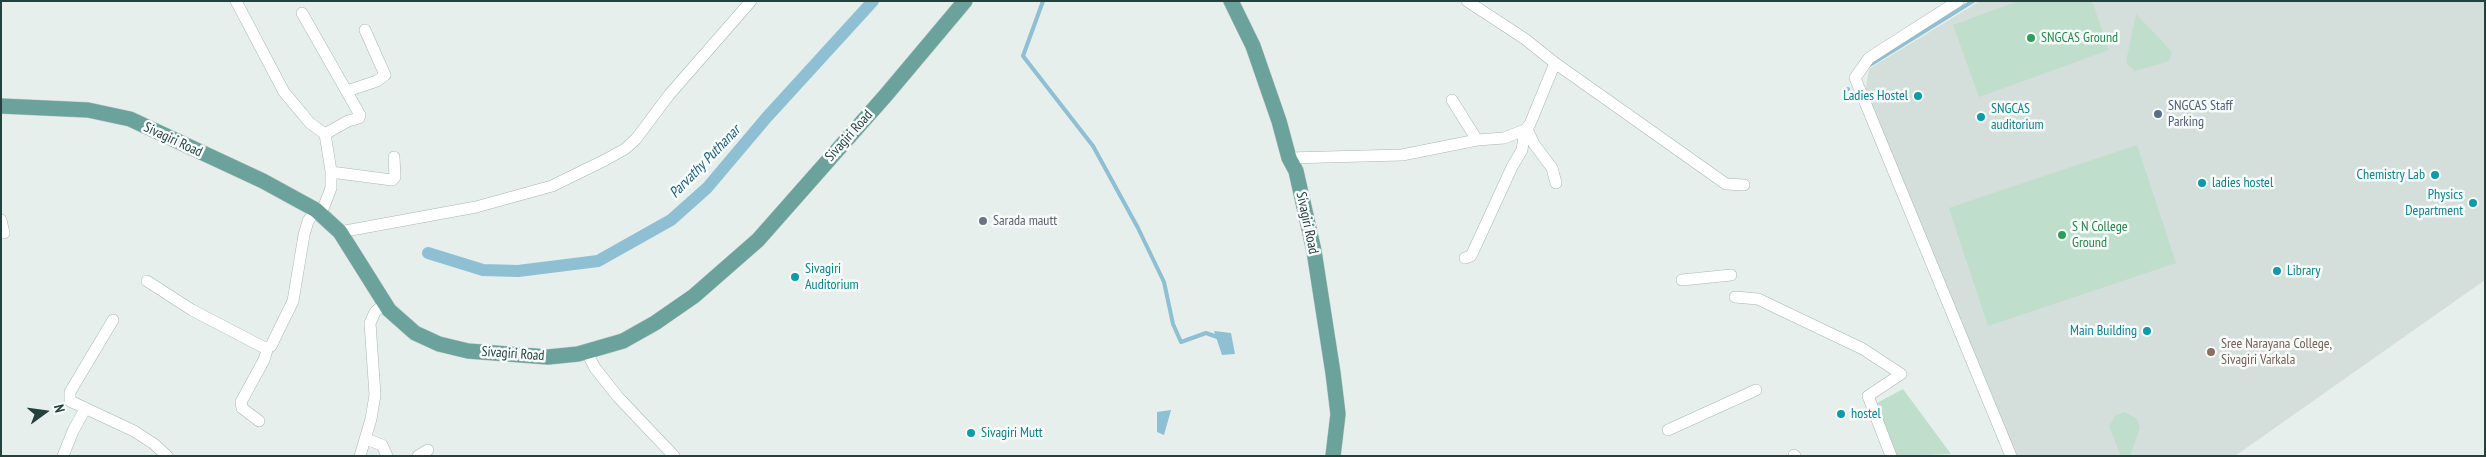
<!DOCTYPE html>
<style>
body{margin:0}
#map{position:relative;width:2486px;height:457px;overflow:hidden;background:#e6efec;font-family:"PT Sans Narrow",sans-serif}
canvas{display:block}
.frame{position:absolute;inset:0;border:2px solid #24413d;pointer-events:none}
.north{position:absolute;left:20px;top:387px;width:50px;height:50px;-webkit-text-stroke:4px #f7fbf9;paint-order:stroke;rotate:76deg;font-size:14px;font-weight:700;line-height:20px;text-align:center;color:#24413d}
.north::after{content:'';display:block;margin:auto;width:18px;height:22px;background:#24413d;clip-path:polygon(50% 0,100% 100%,50% 72%,0 100%)}
</style>
<div id="map">
<canvas width="2486" height="457"></canvas>
<div class="frame"></div>
<div class="north">N</div>
</div>
<script>
const c = document.querySelector('canvas').getContext('2d');
c.lineJoin = 'round';
function fillPath(path, color) { c.fillStyle = color; c.fill(path, 'evenodd'); }
const toPath = rows => new Path2D(rows.map(r => 'M' + r).join(''));
function stroke(path, color, width, dash) { c.strokeStyle = color; c.lineWidth = width; c.lineCap = dash ? 'butt' : 'round'; c.setLineDash(dash || []); c.stroke(path); }
function drawText(font, color, halo, rows, align = 'center') {
  c.font = font + ' "PT Sans Narrow",sans-serif'; c.lineWidth = 5; c.setLineDash([]); c.textBaseline = 'middle'; c.strokeStyle = halo; c.fillStyle = color; for (const [text, x, y, turn = 0] of rows) {
    c.save(); c.translate(x, y); c.rotate((+turn || 0) * Math.PI / 180); c.textAlign = isNaN(turn) ? turn : align; if (halo) c.strokeText(text, 0, 0); c.fillText(text, 0, 0); c.restore();
  }
}
fillPath(toPath([
 [1980,1,2485,1,2485,280,2235,456,2017,456,1865,93,1869,69]
]), '#d4dedb');
fillPath(toPath([
 [2019,1,2092,1,2109,50,1979,97,1953,25],
 [2136,14,2172,52,2169,61,2135,71,2128,65,2126,62],
 [2137,145,2176,263,1988,326,1949,208],
 [1903,389,1951,454,1897,456,1875,404],
 [2124,412,2136,418,2140,427,2130,456,2121,456,2109,426,2115,416]
]), '#bfdfcc');
fillPath(toPath([
 [1214,331,1231,333,1235,354,1222,355],
 [1171,410,1164,435,1157,432,1157,412]
]), '#8fbfd2');
stroke(toPath([
 [1043,1,1023,56,1093,146,1138,228,1164,282,1173,324,1181,342,1206,333,1220,338],
 [1868,66,1973,1],
 [1844,94,1848,89]
]), '#8fbfd2', 4);
stroke(toPath([
 [428,253,483,270,518,271,598,261,671,220,707,188,767,117,873,1]
]), '#8fbfd2', 12);
const minor = toPath([
 [236,1,284,92,310,123,325,134,331,171,331,188,321,214],
 [1958,1,1869,58,1855,78,2011,456],
 [302,13,360,115,359,118,348,121,325,134],
 [1555,63,1726,184,1744,185],
 [347,91,377,81,385,75,365,30],
 [1452,100,1477,140],
 [1527,129,1534,144,1552,168,1556,183],
 [1289,158,1402,155,1477,140,1504,138,1525,130,1530,124,1555,63,1525,39,1467,1],
 [331,172,392,180,395,177,394,157],
 [1,220,4,233],
 [340,232,476,207,552,186,605,160,625,149,636,139,669,95,751,1],
 [1465,258,1471,256,1478,241,1512,167,1522,150,1525,130],
 [1682,280,1731,275],
 [147,281,192,310,263,347,268,347,271,346,293,301,304,235,308,221,316,210],
 [1735,297,1758,299,1863,349,1901,374,1868,396,1891,456],
 [113,320,70,392,70,401,134,431,154,444,167,456],
 [586,351,595,368,618,397,674,456],
 [259,421,242,408,241,402,264,360,268,347],
 [1668,430,1756,390],
 [366,439,382,445,387,456],
 [1794,455,1795,456],
 [63,456,73,431,85,409],
 [360,456,371,419,375,395,370,323,375,312,384,304],
 [418,456,428,450]
]);
const major = toPath([
 [1231,1,1253,46,1279,121,1289,158,1296,171,1314,251,1333,373,1338,414,1333,456],
 [1,106,88,110,130,119,263,181,316,210,340,232,389,310,415,333,439,344,468,351,548,357,578,354,623,341,655,323,694,296,758,240,886,95,965,1]
]);
stroke(minor, '#a8b7b4', 12);
stroke(major, '#c2cac9', 16);
stroke(minor, '#fff', 11);
stroke(major, '#6ba39c', 15);
for (const [x, y, r, color] of [
 [2031,38,5,"#2e9e5b"],
 [1918,96,5,"#0f9aa8"],
 [2158,114,5,"#5c6f8a"],
 [1981,117,5,"#0f9aa8"],
 [2435,175,5,"#0f9aa8"],
 [2202,183,5,"#0f9aa8"],
 [2473,203,5,"#0f9aa8"],
 [983,221,5,"#6b7280"],
 [2062,235,5,"#2e9e5b"],
 [2277,271,5,"#0f9aa8"],
 [795,277,5,"#0f9aa8"],
 [2147,331,5,"#0f9aa8"],
 [2211,352,5,"#8d6e63"],
 [1841,414,5,"#0f9aa8"],
 [971,433,5,"#0f9aa8"]
]) { const dot = new Path2D(); dot.arc(x, y, r, 0, 2 * Math.PI); c.fillStyle = color; c.fill(dot); stroke(dot, '#f7fbf9', 2); }
drawText('14px', '#27864d', '#f7fbf9', [
 ["SNGCAS Ground",2041,38],
 ["S N College",2072,227],
 ["Ground",2072,243]
], 'left');
drawText('14px', '#0d838f', '#f7fbf9', [
 ["Ladies Hostel",1908,96,"right"],
 ["SNGCAS",1991,109],
 ["auditorium",1991,125],
 ["Chemistry Lab",2425,175,"right"],
 ["ladies hostel",2212,183],
 ["Physics",2463,195,"right"],
 ["Department",2463,211,"right"],
 ["Sivagiri",805,269],
 ["Auditorium",805,285],
 ["Library",2287,271],
 ["Main Building",2137,331,"right"],
 ["hostel",1851,414],
 ["Sivagiri Mutt",981,433]
], 'left');
drawText('14px', '#4e5e75', '#f7fbf9', [
 ["SNGCAS Staff",2168,106],
 ["Parking",2168,122]
], 'left');
drawText('14px', '#24413d', '#f7fbf9', [
 ["Sivagiri Road",849,136,-48],
 ["Sivagiri Road",173,140,25],
 ["Sivagiri Road",1307,223,78],
 ["Sivagiri Road",513,354,4]
]);
drawText('14px', '#5b616d', '#f7fbf9', [
 ["Sarada mautt",993,221]
], 'left');
drawText('14px', '#785e54', '#f7fbf9', [
 ["Sree Narayana College,",2221,344],
 ["Sivagiri Varkala",2221,360]
], 'left');
drawText('italic 15px', '#1e617d', '#f7fbf9', [
 ["Parvathy Puthanar",705,162,-46]
]);
</script>
